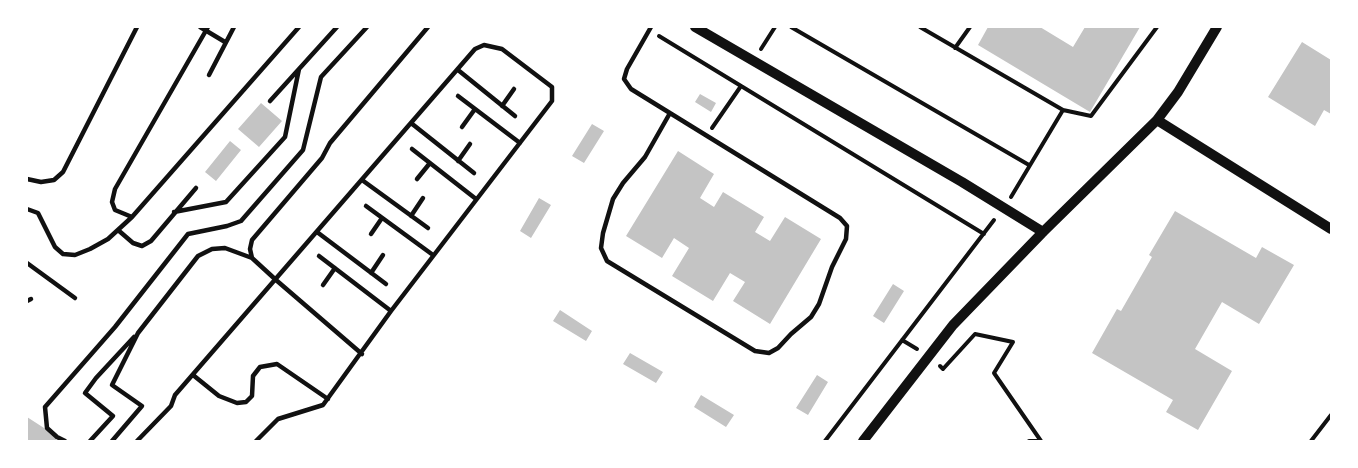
<!DOCTYPE html>
<style>
body{margin:0}
#map{position:relative;width:1358px;height:468px;overflow:hidden;background:#fff;font-family:"Alegreya Sans",sans-serif}
canvas{display:block}
.frame{position:absolute;inset:0;border:28px solid #fff;pointer-events:none}
</style>
<div id="map">
<canvas width="1358" height="468"></canvas>
<div class="frame"></div>
</div>
<script>
const c = document.querySelector('canvas').getContext('2d');
c.lineJoin = 'round';
function fillPath(path, color) { c.fillStyle = color; c.fill(path, 'evenodd'); }
const toPath = rows => new Path2D(rows.map(r => 'M' + r).join(''));
function stroke(path, color, width, dash) { c.strokeStyle = color; c.lineWidth = width; c.lineCap = dash ? 'butt' : 'round'; c.setLineDash(dash || []); c.stroke(path); }
fillPath(toPath([
 [988,27,1040,27,1073,47,1085,27,1140,27,1090,112,978,45],
 [1302,42,1331,60,1331,114,1324,110,1315,126,1268,97],
 [700,94,716,103,711,112,695,102],
 [261,103,282,121,259,147,238,129],
 [592,124,604,131,584,163,572,156],
 [230,141,241,150,216,181,205,172],
 [678,151,714,174,700,198,714,207,723,192,764,217,755,232,770,241,785,217,821,239,770,324,733,301,745,282,730,273,713,301,672,276,689,248,674,238,662,258,626,236],
 [539,198,551,205,531,238,520,231],
 [1175,211,1256,258,1262,247,1294,265,1259,324,1222,302,1195,349,1232,371,1198,430,1166,412,1173,400,1092,353,1117,309,1121,311,1152,257,1149,255],
 [893,284,904,291,884,323,873,316],
 [560,310,592,331,586,341,553,321],
 [630,353,663,372,656,383,623,364],
 [817,375,828,382,808,415,796,408],
 [701,395,734,415,726,427,694,407],
 [27,417,58,437,55,441,27,441]
]), '#c4c4c4');
stroke(toPath([
 [791,27,1029,165],
 [920,27,1063,110],
 [659,36,984,234],
 [955,48,970,27],
 [761,49,775,27],
 [712,128,741,86],
 [1011,197,1063,110,1091,116,1157,27],
 [902,340,917,349],
 [940,366,943,369,975,334,1013,342,994,373,1041,441],
 [825,441,994,220],
 [1029,441,1040,441],
 [1311,441,1331,415]
]), '#111', 4);
stroke(toPath([
 [200,27,225,42],
 [651,27,627,69,624,79,631,89,840,218,847,226,846,239,832,267,819,304,811,317,791,334,778,348,769,353,755,351,607,261,601,248,603,233,613,199,623,183,645,157,670,113],
 [458,70,515,116],
 [209,75,234,27],
 [458,96,520,143],
 [270,101,337,27],
 [502,106,514,89],
 [411,123,474,173],
 [462,127,475,109],
 [412,149,476,199],
 [458,161,470,144],
 [27,179,41,182,54,180,63,172,137,27],
 [417,179,430,163],
 [362,180,428,228],
 [366,206,433,255],
 [27,209,38,213,55,247,63,254,75,255,90,249,108,239,132,217,299,27],
 [174,212,226,202,285,137,299,69],
 [411,216,423,198],
 [132,217,115,210,112,202,115,189,208,27],
 [118,230,133,243,142,246,151,241,196,188],
 [317,232,386,284],
 [371,234,382,218],
 [319,256,391,311],
 [27,263,75,298],
 [371,273,383,255],
 [323,285,335,268],
 [27,301,31,299],
 [362,354,276,280,252,258,250,249,252,240,322,158,330,143,428,27],
 [193,375,219,396,237,403,246,402,252,396,253,376,260,367,277,364,328,399],
 [65,441,57,437,47,428,45,407,115,327,188,234,227,226,241,221,303,150,321,77,367,27],
 [90,441,113,416,85,393,96,378,134,337],
 [112,441,142,406,112,385,138,333,198,256,212,249,225,248,252,258],
 [137,441,171,406,175,395,475,49,484,45,502,49,552,87,552,101,391,311,323,405,278,419,256,441]
]), '#111', 4.5);
stroke(toPath([
 [695,27,962,182,1043,232],
 [1157,120,1331,229],
 [863,441,953,325,1043,232,1157,120,1178,92,1217,27]
]), '#111', 10);
</script>
